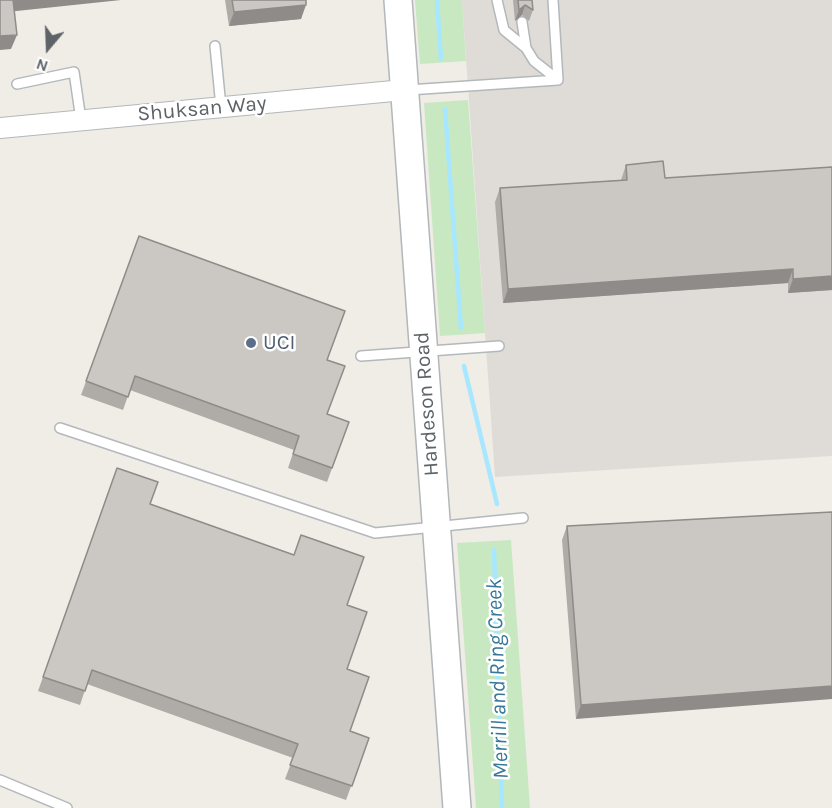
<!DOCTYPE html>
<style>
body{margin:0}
#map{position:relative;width:832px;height:808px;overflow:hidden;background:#f0ece6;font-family:Karla,sans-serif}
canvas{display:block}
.north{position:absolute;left:18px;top:18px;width:60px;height:60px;-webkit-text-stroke:4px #fff;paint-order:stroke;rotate:199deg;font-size:16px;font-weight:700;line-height:24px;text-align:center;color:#5d6367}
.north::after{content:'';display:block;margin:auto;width:21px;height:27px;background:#5d6367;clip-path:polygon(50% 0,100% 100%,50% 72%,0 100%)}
</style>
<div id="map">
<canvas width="832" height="808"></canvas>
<div class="north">N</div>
</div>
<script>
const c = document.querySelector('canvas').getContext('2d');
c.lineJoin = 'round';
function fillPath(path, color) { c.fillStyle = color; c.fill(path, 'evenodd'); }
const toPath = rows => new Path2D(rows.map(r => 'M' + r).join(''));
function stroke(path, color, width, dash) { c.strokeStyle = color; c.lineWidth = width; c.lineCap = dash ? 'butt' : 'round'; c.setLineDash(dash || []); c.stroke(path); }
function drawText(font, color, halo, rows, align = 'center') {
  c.font = font + ' Karla,sans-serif'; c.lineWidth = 5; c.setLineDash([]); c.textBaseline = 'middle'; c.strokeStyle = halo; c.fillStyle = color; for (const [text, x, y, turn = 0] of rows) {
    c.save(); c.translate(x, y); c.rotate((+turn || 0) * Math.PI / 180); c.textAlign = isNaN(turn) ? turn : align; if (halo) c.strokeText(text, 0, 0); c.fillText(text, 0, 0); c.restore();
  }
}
fillPath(toPath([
 [462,0,832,0,832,456,495,477]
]), '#dfdcd8');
fillPath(toPath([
 [415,0,462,0,466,61,420,64],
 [468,100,485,333,440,336,424,103],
 [511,540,530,808,476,808,457,543]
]), '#c8e8c2');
stroke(toPath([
 [437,0,441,59],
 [445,109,461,328],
 [464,366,497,504],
 [494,550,502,808]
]), '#a7e7ff', 4.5);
const lane = toPath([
 [497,0,504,30,526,48],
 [553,0,558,80],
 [522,22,526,48,534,61,558,80],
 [215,46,221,107],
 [17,84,74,72,81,120],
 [408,90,558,80],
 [361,356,499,346],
 [60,428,375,533,523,518],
 [0,780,67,808]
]);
const street = toPath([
 [0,128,404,90]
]);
const secondary = toPath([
 [398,0,457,808]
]);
stroke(lane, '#b3b8bb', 12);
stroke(street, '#b3b8bb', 22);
stroke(secondary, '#b2b7bb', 30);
stroke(lane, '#fff', 9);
stroke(street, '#fff', 20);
stroke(secondary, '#fff', 27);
fillPath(toPath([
 [225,0,306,0,301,19,229,26],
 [513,0,532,0,533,10,529,21,522,15,515,21],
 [626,165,665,178,832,167,832,290,788,293,788,283,503,303,495,202,500,188,621,180],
 [139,236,327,360,327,414,349,422,327,482,288,468,294,450,130,390,123,410,81,395],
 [117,468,150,504,347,605,347,669,350,731,369,738,346,800,285,779,293,758,87,684,80,705,38,691],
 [832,512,576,719,562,540,567,526]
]), '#afaba7');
fillPath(toPath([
 [11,0,121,0,7,12],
 [306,5,301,19,229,26,234,12],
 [525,5,522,15,515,21,519,10],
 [17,35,11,49,0,50,0,36],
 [793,269,788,283,503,303,508,289],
 [832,276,832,290,788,293,793,279],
 [832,686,832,699,576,719,581,705]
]), '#8e8b88');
const building = toPath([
 [0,0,13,0,17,35,0,36,0,0],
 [232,0,306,0,306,5,234,12,232,0],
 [518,0,532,0,533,10,525,5,519,10,518,0],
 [663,161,665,178,832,167,832,276,793,279,793,269,508,289,500,188,627,180,626,165,663,161],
 [139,236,345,311,327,360,345,366,327,414,349,422,332,468,293,454,299,436,135,376,128,397,86,381,139,236],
 [117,468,158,482,150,504,294,555,301,535,364,557,347,605,367,612,347,669,369,677,350,731,369,738,352,786,290,765,298,744,92,670,85,691,43,677,117,468],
 [832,512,832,686,581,705,567,526,832,512]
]);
fillPath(building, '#cbc7c2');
stroke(building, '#8e8b88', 1.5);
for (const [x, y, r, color] of [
 [251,343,6,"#5c6f8a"]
]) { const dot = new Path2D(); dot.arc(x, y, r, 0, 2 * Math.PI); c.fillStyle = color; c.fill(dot); stroke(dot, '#fff', 2); }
drawText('21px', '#5d6367', '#fff', [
 ["Shuksan Way",202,109,-5],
 ["Hardeson Road",427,404,-94]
]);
drawText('21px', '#4e5e75', '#fff', [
 ["UCI",263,343]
], 'left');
drawText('italic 22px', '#37779a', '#fff', [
 ["Merrill and Ring Creek",498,679,-92]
]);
</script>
